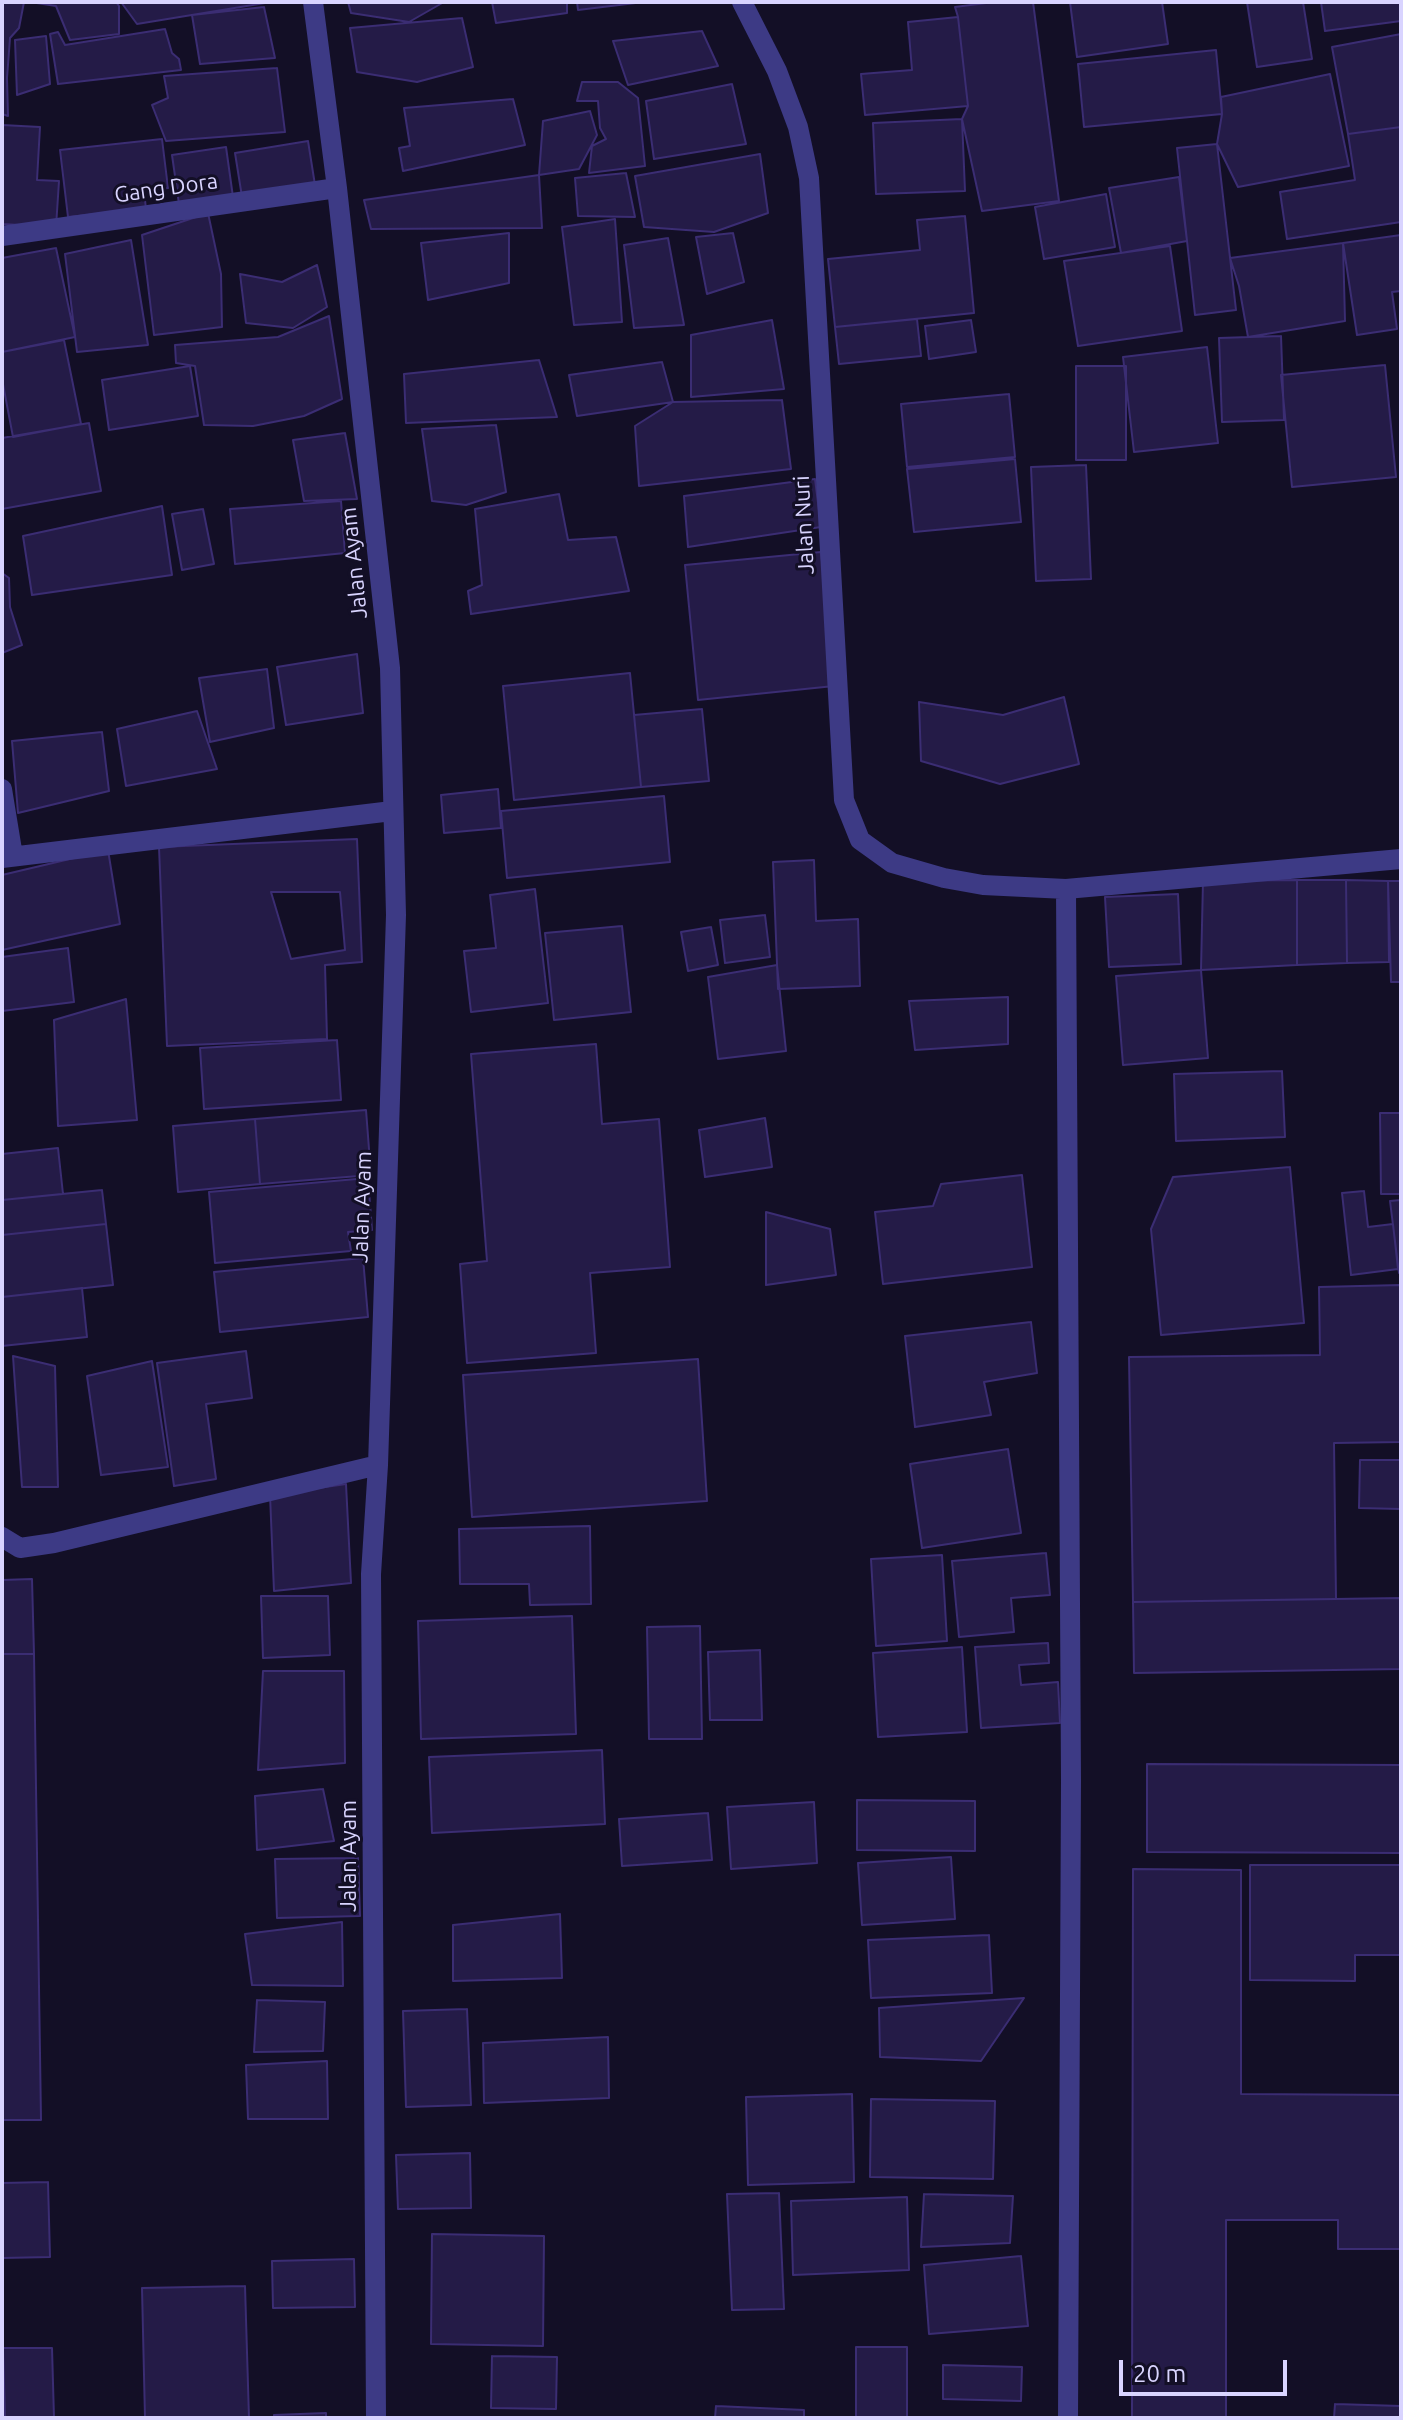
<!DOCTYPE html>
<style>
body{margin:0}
#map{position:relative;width:1403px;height:2420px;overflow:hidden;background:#130f26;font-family:Ubuntu,sans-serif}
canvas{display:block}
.frame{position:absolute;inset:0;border:4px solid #d9d4ff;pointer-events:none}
.scale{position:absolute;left:1119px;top:2360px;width:168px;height:36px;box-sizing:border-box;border:4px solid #d9d4ff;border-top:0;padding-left:10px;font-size:24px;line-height:28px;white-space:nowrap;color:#d9d4ff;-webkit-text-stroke:6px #130f26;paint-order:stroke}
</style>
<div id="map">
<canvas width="1403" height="2420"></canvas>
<div class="frame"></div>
<div class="scale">20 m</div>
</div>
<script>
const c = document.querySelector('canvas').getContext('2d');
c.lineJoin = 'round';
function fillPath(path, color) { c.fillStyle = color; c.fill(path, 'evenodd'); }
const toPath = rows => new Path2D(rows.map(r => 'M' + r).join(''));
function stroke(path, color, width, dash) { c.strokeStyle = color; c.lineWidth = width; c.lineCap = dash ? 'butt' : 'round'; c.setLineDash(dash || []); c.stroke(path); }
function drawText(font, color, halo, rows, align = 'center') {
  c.font = font + ' Ubuntu,sans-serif'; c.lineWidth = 6; c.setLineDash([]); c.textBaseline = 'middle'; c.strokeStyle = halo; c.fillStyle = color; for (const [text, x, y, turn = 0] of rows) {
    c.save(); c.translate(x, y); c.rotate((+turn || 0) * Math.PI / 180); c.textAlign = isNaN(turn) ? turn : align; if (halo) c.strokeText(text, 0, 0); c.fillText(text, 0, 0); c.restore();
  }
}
const building = toPath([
 [2,2,24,2,19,28,10,38,7,78,8,116,2,114,2,2],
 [30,2,116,2,119,6,119,34,70,40,56,6,30,2],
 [121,2,271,2,137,24,121,2],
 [348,2,444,2,409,22,351,13,348,2],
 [492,2,567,2,567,13,496,23,492,2],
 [577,2,644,2,578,10,577,2],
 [994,2,1033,2,1059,201,982,211,962,119,968,106,958,17,955,7,994,2],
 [1070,2,1162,2,1168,44,1077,57,1070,2],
 [1247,2,1303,2,1312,59,1257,67,1247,2],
 [1321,2,1401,2,1401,21,1325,31,1321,2],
 [264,7,275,58,200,64,192,15,264,7],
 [958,17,968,106,865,115,861,74,912,70,908,22,958,17],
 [462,18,473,67,417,82,357,72,350,28,462,18],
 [165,29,172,53,179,59,181,70,58,84,50,34,58,32,65,45,165,29],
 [702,31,718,66,628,85,613,41,702,31],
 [1401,34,1401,127,1348,134,1332,47,1401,34],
 [46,36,50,84,17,95,15,40,46,36],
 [1216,50,1222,114,1084,127,1078,64,1216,50],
 [277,68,285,132,166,141,152,105,168,98,164,76,277,68],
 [1330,74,1349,166,1238,187,1217,144,1222,114,1221,97,1330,74],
 [582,82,618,82,638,98,645,166,589,173,592,146,606,139,600,128,598,101,577,101,582,82],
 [732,84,746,144,654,159,646,101,732,84],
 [513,99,525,145,403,171,399,148,410,146,404,108,513,99],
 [590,111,597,135,579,169,539,175,543,121,590,111],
 [962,119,965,191,876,194,873,123,962,119],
 [2,125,40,127,37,180,59,181,56,227,2,224,2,125],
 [1401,127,1401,222,1287,239,1280,192,1355,180,1348,134,1401,127],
 [162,139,168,188,144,191,146,209,68,217,60,150,162,139],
 [308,141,315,185,242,197,235,153,308,141],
 [1217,144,1236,310,1195,315,1177,148,1217,144],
 [226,147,233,197,179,204,172,155,226,147],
 [760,154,768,213,714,232,644,227,635,176,760,154],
 [626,173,635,217,578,216,575,178,626,173],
 [539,175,542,228,371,229,364,200,539,175],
 [1179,177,1187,241,1121,253,1109,188,1179,177],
 [1106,194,1115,247,1044,259,1035,207,1106,194],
 [208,213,221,274,222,327,154,335,142,235,208,213],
 [965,216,974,313,835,327,828,259,920,250,917,220,965,216],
 [615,219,622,322,574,325,562,227,615,219],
 [509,233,509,283,428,300,421,243,509,233],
 [733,233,744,282,707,294,696,237,733,233],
 [1401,235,1401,291,1392,292,1397,329,1357,335,1343,243,1401,235],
 [668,238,684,325,634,328,624,245,668,238],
 [131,240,148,345,77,352,65,254,131,240],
 [1343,243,1345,321,1248,337,1239,286,1230,258,1343,243],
 [1170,246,1182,331,1078,346,1064,261,1170,246],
 [56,248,75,337,2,352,2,258,56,248],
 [317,265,327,307,293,328,246,323,240,274,282,282,317,265],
 [329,316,342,399,304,416,253,426,204,425,195,366,176,363,175,345,278,337,329,316],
 [917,319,921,356,839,364,835,327,917,319],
 [772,320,784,389,691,397,691,335,772,320],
 [971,320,976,352,929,359,925,326,971,320],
 [1281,336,1284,420,1222,422,1219,338,1281,336],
 [64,340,81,424,13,437,2,379,2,352,64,340],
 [1207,347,1218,443,1134,452,1123,357,1207,347],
 [539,360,557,417,406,423,404,374,539,360],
 [662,362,673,402,577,416,569,375,662,362],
 [1385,365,1396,477,1292,487,1281,375,1385,365],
 [190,366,198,416,109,430,102,380,190,366],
 [1076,366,1126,366,1126,460,1076,460,1076,366],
 [1009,394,1015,457,907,467,901,404,1009,394],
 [782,400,791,469,639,486,635,426,673,402,782,400],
 [89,423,101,491,2,509,2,438,89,423],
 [496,425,506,492,466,505,432,501,422,429,496,425],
 [345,433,357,499,304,501,293,440,345,433],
 [1015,459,1021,522,914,532,907,469,1015,459],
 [1086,465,1091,579,1036,581,1031,467,1086,465],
 [815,479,821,527,688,547,684,496,815,479],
 [559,494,568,540,616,537,629,591,471,614,468,591,482,585,475,509,559,494],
 [341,501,345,553,235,564,230,509,341,501],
 [162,506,172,575,32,595,23,536,162,506],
 [203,509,214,564,182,570,172,514,203,509],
 [821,552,834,686,698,700,685,565,821,552],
 [2,573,9,578,10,607,22,645,2,653,2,573],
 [357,654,363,713,286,725,277,667,357,654],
 [267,669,274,728,210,742,199,678,267,669],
 [630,673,641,787,514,800,503,686,630,673],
 [1064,697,1079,764,1000,784,921,761,919,702,1003,715,1064,697],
 [702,709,709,781,641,787,634,715,702,709],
 [197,711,217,769,126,786,117,729,197,711],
 [102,732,109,791,18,813,12,741,102,732],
 [498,789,501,828,444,833,441,795,498,789],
 [664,796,670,862,507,878,501,811,664,796],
 [357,839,362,962,325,965,327,1039,167,1046,159,847,357,839],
 [108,850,120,924,2,950,2,875,108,850],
 [814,860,816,921,858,919,860,986,778,989,773,862,814,860],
 [1297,880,1346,880,1347,963,1297,965,1297,880],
 [1297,880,1297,965,1201,970,1203,881,1297,880],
 [1346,880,1388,881,1389,962,1347,963,1346,880],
 [1388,881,1401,881,1401,982,1391,982,1388,881],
 [535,889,548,1003,471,1012,464,951,496,948,490,895,535,889],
 [271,892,340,892,345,950,291,959,271,892],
 [1178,894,1181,964,1109,967,1105,897,1178,894],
 [765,915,770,957,725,963,720,920,765,915],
 [622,926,631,1012,554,1020,545,933,622,926],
 [711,927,718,965,688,971,681,932,711,927],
 [68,948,74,1002,2,1011,2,957,68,948],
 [777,965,786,1051,718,1059,708,977,777,965],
 [1201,970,1208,1058,1123,1065,1116,976,1201,970],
 [1008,997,1008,1044,915,1050,909,1001,1008,997],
 [126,999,137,1120,58,1126,54,1020,126,999],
 [337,1040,341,1100,204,1109,200,1048,337,1040],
 [596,1044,602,1124,659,1119,670,1267,590,1273,596,1353,467,1363,460,1264,487,1261,471,1054,596,1044],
 [1282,1071,1285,1137,1176,1141,1174,1074,1282,1071],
 [366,1110,371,1175,260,1184,255,1119,366,1110],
 [1380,1113,1401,1113,1401,1194,1381,1194,1380,1113],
 [765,1118,772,1167,705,1177,699,1130,765,1118],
 [255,1119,260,1184,178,1192,173,1126,255,1119],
 [58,1148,63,1194,2,1200,2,1154,58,1148],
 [1290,1167,1304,1323,1161,1335,1151,1229,1173,1177,1290,1167],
 [1022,1175,1032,1267,883,1284,875,1212,933,1206,941,1184,1022,1175],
 [368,1178,372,1230,348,1232,351,1251,215,1263,209,1192,368,1178],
 [102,1190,106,1224,2,1235,2,1200,102,1190],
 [1364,1191,1368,1227,1393,1224,1398,1269,1351,1275,1342,1193,1364,1191],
 [1401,1200,1401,1273,1399,1273,1390,1201,1401,1200],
 [766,1212,830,1229,836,1275,766,1285,766,1212],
 [106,1224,113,1285,2,1297,2,1235,106,1224],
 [363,1258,368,1317,220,1332,214,1272,363,1258],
 [1401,1285,1401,1442,1334,1443,1336,1599,1133,1602,1129,1357,1320,1355,1319,1287,1401,1285],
 [82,1288,87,1337,2,1346,2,1297,82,1288],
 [1031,1322,1037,1373,984,1382,991,1415,915,1427,905,1336,1031,1322],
 [246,1351,252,1398,206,1404,216,1479,174,1486,157,1363,246,1351],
 [13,1356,55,1366,58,1487,22,1487,13,1356],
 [698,1359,707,1501,472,1517,463,1375,698,1359],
 [152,1361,168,1467,101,1475,87,1376,152,1361],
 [1008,1449,1021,1533,922,1548,910,1464,1008,1449],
 [1360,1460,1401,1460,1401,1509,1359,1508,1360,1460],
 [346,1484,351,1583,274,1591,270,1495,346,1484],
 [590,1526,591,1604,530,1605,529,1584,460,1584,459,1529,590,1526],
 [1046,1553,1050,1595,1011,1598,1014,1632,959,1637,952,1561,1046,1553],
 [942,1555,947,1641,876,1646,871,1559,942,1555],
 [32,1579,34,1654,2,1654,2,1580,32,1579],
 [261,1596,328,1596,330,1655,263,1658,261,1596],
 [1401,1598,1401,1669,1134,1673,1133,1602,1401,1598],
 [572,1616,576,1734,421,1739,418,1621,572,1616],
 [700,1626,702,1739,649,1739,647,1627,700,1626],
 [1048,1643,1049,1663,1019,1665,1021,1685,1058,1682,1060,1723,981,1728,975,1647,1048,1643],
 [962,1647,967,1732,878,1737,873,1653,962,1647],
 [760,1650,762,1720,710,1720,708,1652,760,1650],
 [2,1654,34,1654,41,2120,2,2120,2,1654],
 [263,1671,344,1671,345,1763,258,1770,263,1671],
 [602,1750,605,1824,432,1833,429,1757,602,1750],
 [1147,1764,1401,1765,1401,1853,1147,1852,1147,1764],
 [323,1789,334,1841,257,1850,255,1796,323,1789],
 [857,1800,975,1801,975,1851,857,1850,857,1800],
 [814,1802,817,1863,731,1869,727,1807,814,1802],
 [708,1813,712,1860,622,1866,619,1819,708,1813],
 [951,1857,955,1919,862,1925,858,1863,951,1857],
 [358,1858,360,1916,277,1918,275,1859,358,1858],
 [1250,1865,1401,1865,1401,1955,1355,1955,1355,1981,1250,1980,1250,1865],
 [1133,1869,1241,1870,1241,2094,1401,2095,1401,2249,1338,2249,1338,2220,1226,2220,1226,2418,1132,2418,1133,1869],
 [560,1914,562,1978,453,1981,453,1925,560,1914],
 [342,1922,343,1986,252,1985,245,1934,342,1922],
 [989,1935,992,1993,871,1998,868,1940,989,1935],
 [1024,1998,981,2061,880,2057,879,2008,1024,1998],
 [257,2000,325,2002,323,2051,254,2052,257,2000],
 [467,2009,471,2105,406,2107,403,2011,467,2009],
 [608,2037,609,2098,484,2103,483,2043,608,2037],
 [327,2061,328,2119,248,2119,246,2065,327,2061],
 [852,2094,854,2182,748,2185,746,2097,852,2094],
 [871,2099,995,2101,993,2179,870,2177,871,2099],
 [470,2153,471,2208,398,2209,396,2155,470,2153],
 [48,2182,50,2257,2,2258,2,2183,48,2182],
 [779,2193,784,2309,732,2310,727,2194,779,2193],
 [924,2194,1013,2196,1010,2243,921,2247,924,2194],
 [907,2197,909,2270,793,2275,791,2201,907,2197],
 [432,2234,544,2236,543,2346,431,2344,432,2234],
 [1021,2256,1028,2326,929,2334,924,2265,1021,2256],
 [354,2259,355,2307,273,2308,272,2261,354,2259],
 [245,2286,249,2418,145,2418,142,2288,245,2286],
 [856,2347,907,2347,907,2418,856,2418,856,2347],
 [3,2348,52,2348,54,2418,5,2418,3,2348],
 [492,2356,557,2357,556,2409,491,2408,492,2356],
 [943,2365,1022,2367,1021,2401,943,2399,943,2365],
 [1335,2404,1401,2406,1401,2418,1334,2418,1335,2404],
 [716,2406,804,2410,804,2418,715,2418,716,2406],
 [326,2413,326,2418,274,2418,274,2415,326,2413]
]);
fillPath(building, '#241b47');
stroke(building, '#3b2d73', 2);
stroke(toPath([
 [313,2,337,188,390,668,396,915,378,1465,371,1574,376,2418],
 [742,2,777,71,798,127,809,178,844,800,860,840,892,863,944,878,983,885,1066,889,1401,859],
 [2,236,337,188],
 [2,789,13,856],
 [2,858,392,811],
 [1066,889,1071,1781,1068,2418],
 [2,1537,20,1548,54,1543,378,1465]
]), '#3d3a85', 20);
drawText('22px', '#d9d4ff', '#130f26', [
 ["Gang Dora",166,188,-8],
 ["Jalan Nuri",804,525,-93],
 ["Jalan Ayam",354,563,-96],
 ["Jalan Ayam",362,1207,-88],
 ["Jalan Ayam",349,1856,-90]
]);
</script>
